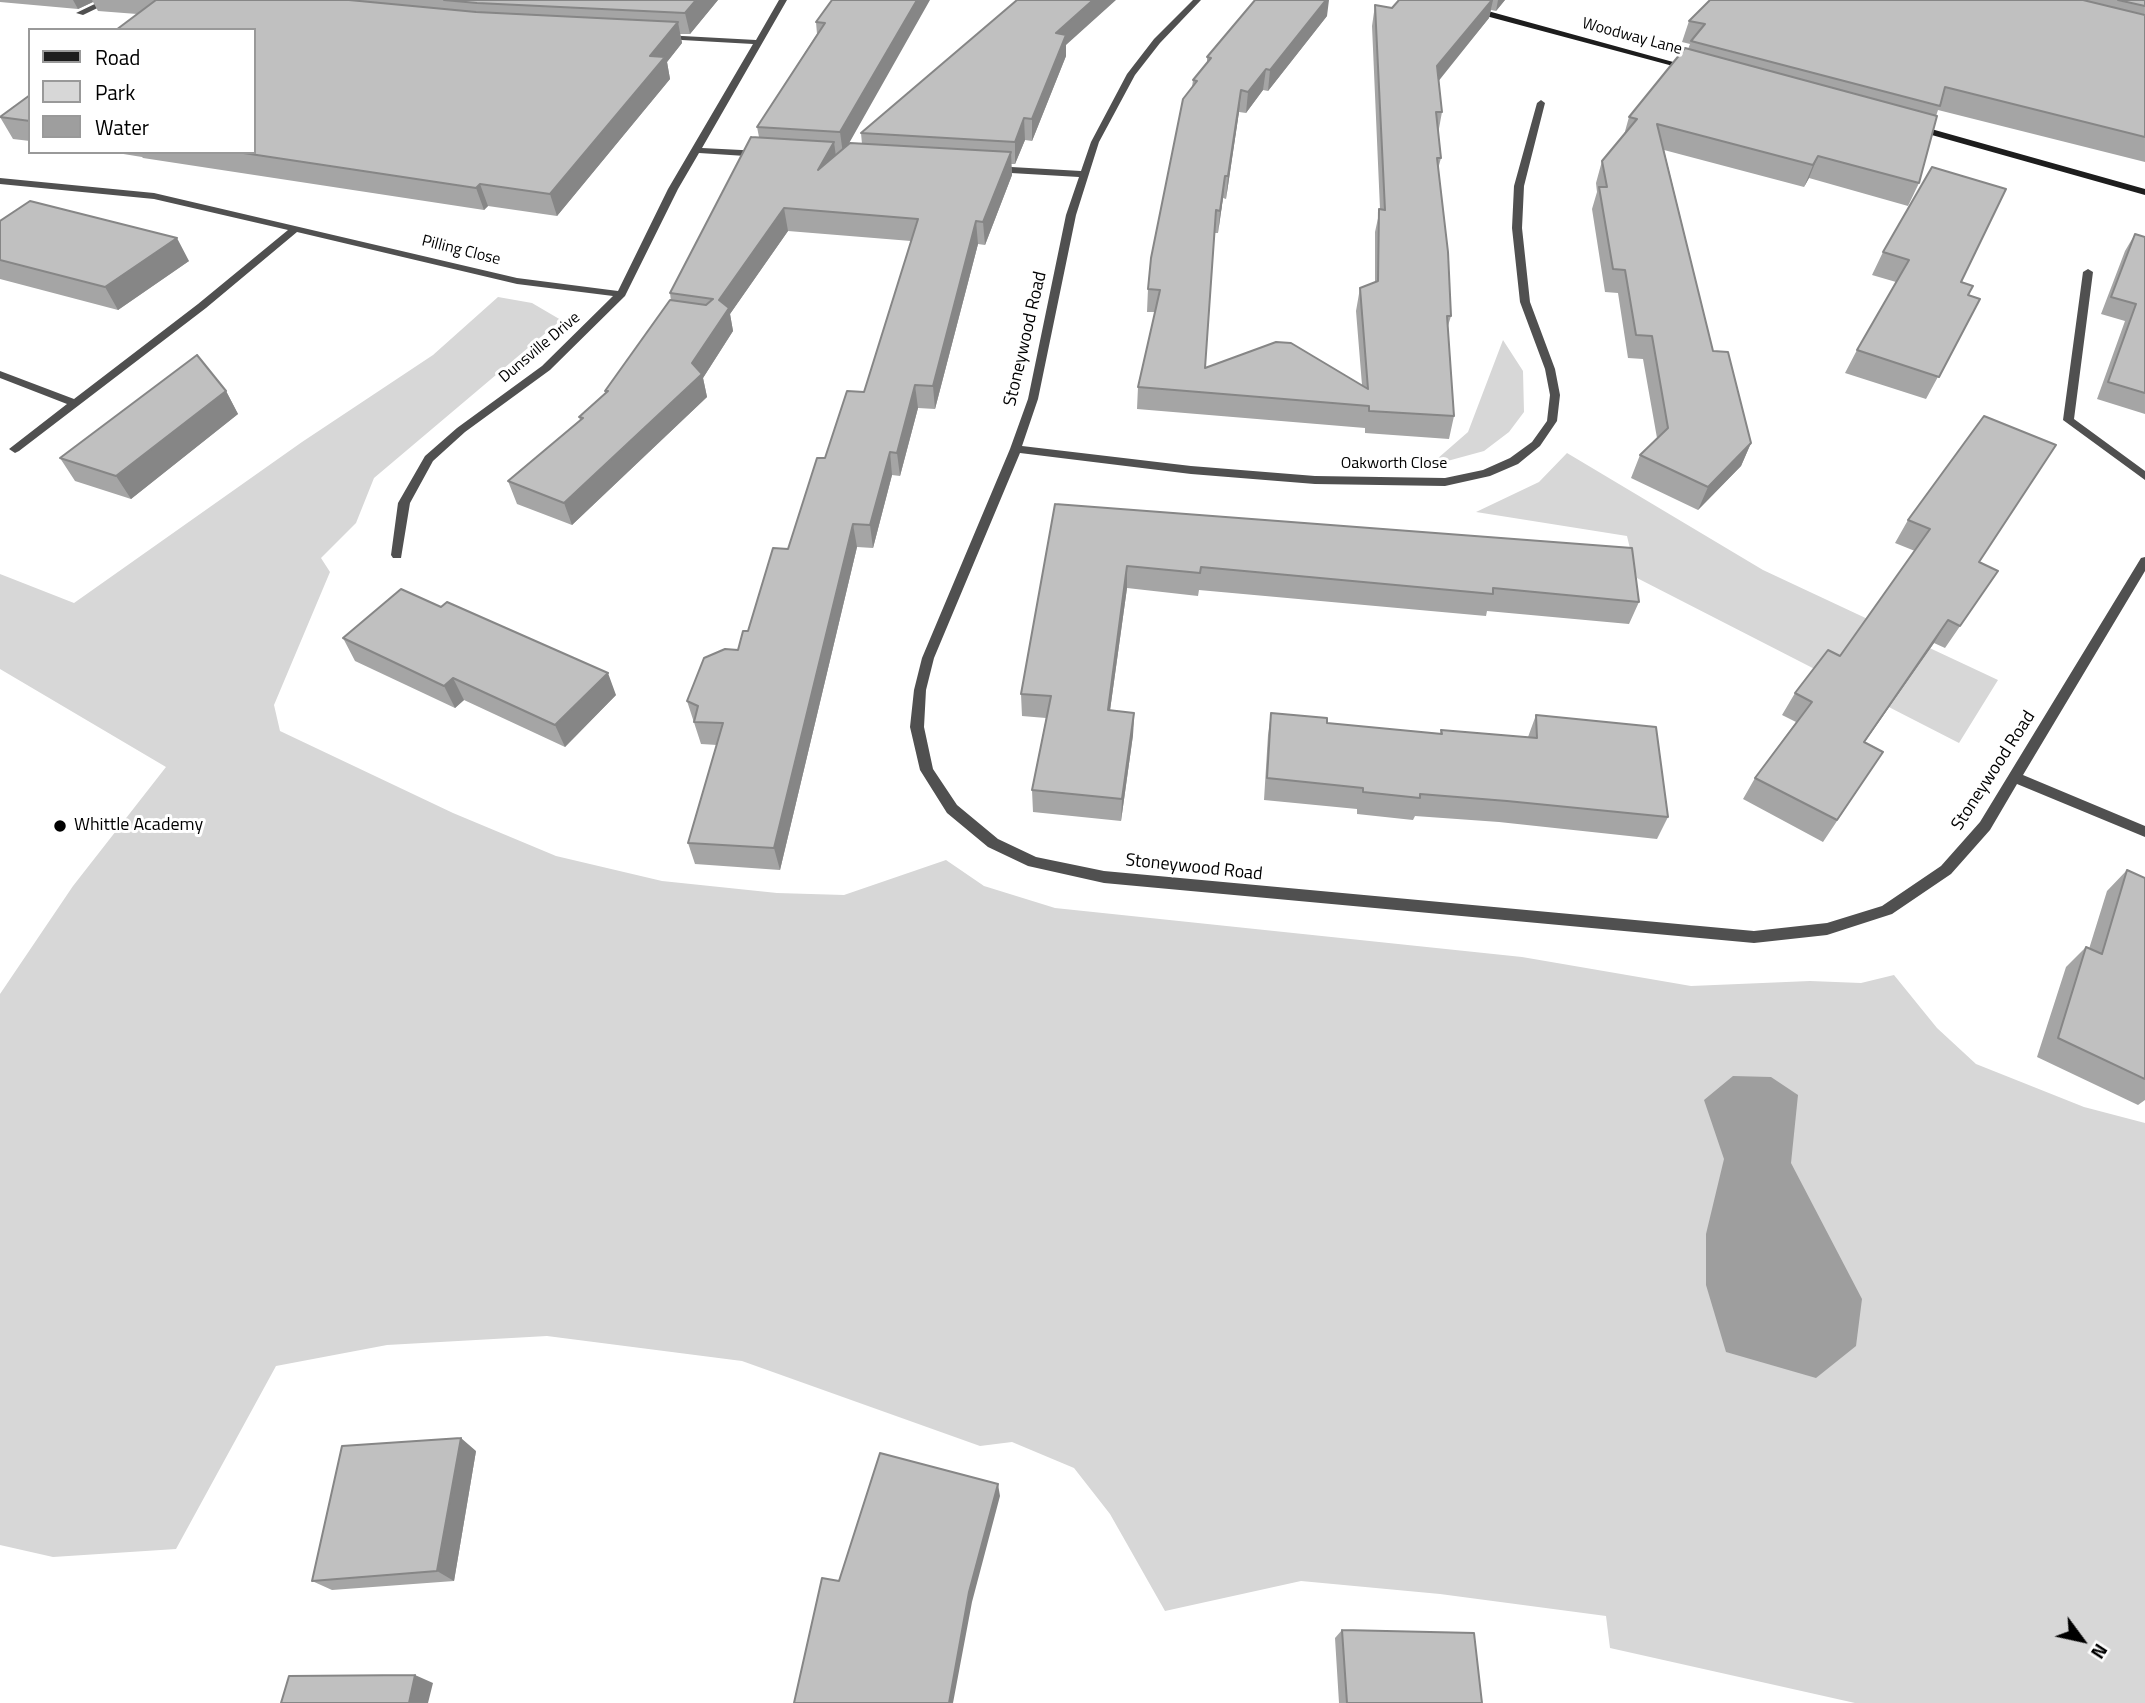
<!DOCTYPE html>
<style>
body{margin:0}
#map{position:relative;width:2145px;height:1703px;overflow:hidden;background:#fff;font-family:"Titillium Web",sans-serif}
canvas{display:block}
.legend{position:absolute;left:28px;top:28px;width:228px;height:126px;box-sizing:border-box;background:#fff;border:2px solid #999;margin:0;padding:9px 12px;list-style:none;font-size:21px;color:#000}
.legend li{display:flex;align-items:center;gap:14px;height:35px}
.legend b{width:35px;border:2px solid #999}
.north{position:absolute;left:2047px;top:1605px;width:70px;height:70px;-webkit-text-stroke:5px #fff;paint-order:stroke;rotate:123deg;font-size:19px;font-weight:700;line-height:28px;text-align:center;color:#000}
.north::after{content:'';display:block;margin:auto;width:24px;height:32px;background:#000;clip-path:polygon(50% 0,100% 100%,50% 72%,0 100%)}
</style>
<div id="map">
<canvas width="2145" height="1703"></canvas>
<ul class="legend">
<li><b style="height:9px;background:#1d1d1d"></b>Road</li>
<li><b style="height:19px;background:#d7d7d7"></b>Park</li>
<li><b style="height:19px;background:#9e9e9e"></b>Water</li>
</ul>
<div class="north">N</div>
</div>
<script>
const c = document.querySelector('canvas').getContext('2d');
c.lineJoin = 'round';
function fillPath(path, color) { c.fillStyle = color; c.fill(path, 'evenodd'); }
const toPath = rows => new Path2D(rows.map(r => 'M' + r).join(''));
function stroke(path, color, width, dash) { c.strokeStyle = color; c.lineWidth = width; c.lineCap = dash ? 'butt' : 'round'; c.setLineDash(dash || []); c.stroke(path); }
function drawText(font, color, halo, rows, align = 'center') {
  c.font = font + ' "Titillium Web",sans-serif'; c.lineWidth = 6; c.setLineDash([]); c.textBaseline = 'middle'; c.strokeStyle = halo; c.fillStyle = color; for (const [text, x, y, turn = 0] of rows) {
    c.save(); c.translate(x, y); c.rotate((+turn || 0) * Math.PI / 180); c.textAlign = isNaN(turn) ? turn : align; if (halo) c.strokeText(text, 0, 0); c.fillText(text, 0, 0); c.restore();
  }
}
fillPath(toPath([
 [498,297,532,303,561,320,374,478,356,523,321,558,330,572,274,705,280,731,453,813,556,856,662,881,777,893,844,895,946,860,984,886,1055,908,1522,957,1691,986,1810,981,1861,983,1894,975,1937,1028,1976,1064,2084,1107,2145,1123,2145,1703,1855,1703,1610,1648,1606,1616,1440,1594,1301,1581,1165,1611,1110,1514,1074,1468,1012,1442,980,1446,742,1361,547,1336,387,1345,276,1366,176,1549,53,1557,0,1545,0,994,73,886,166,767,0,669,0,574,74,603,302,442,433,355],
 [1503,340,1523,371,1524,412,1509,432,1484,451,1429,466,1468,432],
 [1567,453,1763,570,1998,680,1959,743,1637,578,1627,536,1476,512,1539,482]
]), '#d7d7d7');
fillPath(toPath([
 [1733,1076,1771,1077,1798,1095,1791,1163,1862,1299,1856,1346,1816,1378,1726,1352,1706,1285,1706,1234,1724,1159,1704,1100]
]), '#9e9e9e');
fillPath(toPath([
 [2088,269,2093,272,2074,419,2145,471,2145,480,2063,420,2083,272,2088,269]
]), '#505050');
fillPath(toPath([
 [103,0,114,0,83,15,76,13,103,0],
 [779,0,787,0,702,148,761,151,765,154,761,157,699,153,678,189,625,296,550,370,465,432,433,461,410,503,401,558,393,558,391,555,398,503,425,456,457,428,542,366,613,296,517,284,297,232,206,308,19,451,15,453,9,449,67,404,0,378,0,371,74,399,198,304,288,230,154,199,0,184,0,178,154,193,517,278,618,291,668,189,753,44,664,39,660,37,664,35,756,40,779,0],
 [1193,0,1201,0,1160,43,1135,75,1099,142,1076,215,1038,399,1022,446,1191,466,1315,476,1445,478,1483,470,1510,458,1532,442,1547,421,1550,395,1545,369,1520,302,1512,228,1514,186,1537,103,1541,100,1545,103,1524,186,1522,228,1530,302,1555,369,1560,395,1557,421,1540,446,1518,464,1490,476,1445,486,1315,484,1191,474,1020,453,934,658,926,690,924,727,933,769,957,805,998,839,1036,857,1104,871,1754,931,1827,923,1882,906,1941,866,1980,822,2141,558,2145,557,2145,571,2023,775,2145,826,2145,837,2017,784,1990,830,1951,874,1892,914,1827,935,1754,943,1104,883,1028,866,988,847,947,813,920,770,910,727,914,690,922,658,1010,449,1028,399,1066,215,1079,177,994,172,989,169,994,166,1081,171,1091,142,1127,74,1154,39,1193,0]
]), '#505050');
fillPath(toPath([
 [1471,8,1477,8,1695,68,1688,70,1471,12,1471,8],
 [1917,125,2145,189,2145,195,1914,130,1913,128,1917,125]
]), '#1d1d1d');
fillPath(toPath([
 [0,0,718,0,690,34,680,34,682,43,667,62,670,79,557,216,488,206,484,210,143,158,142,157,111,152,254,152,137,14,98,11,93,2,78,9,0,2],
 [832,0,848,144,862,144,861,133,1066,45,1066,56,1032,141,1025,140,1015,164,1011,164,1012,175,985,245,978,244,935,409,918,408,900,476,892,475,873,548,857,547,780,870,695,864,688,843,717,745,701,744,687,701,738,650,748,631,788,549,825,458,864,392,911,241,788,231,730,314,733,331,703,378,707,397,572,525,517,504,508,481,580,420,579,417,606,393,605,391,671,301,670,293,759,137,757,127,817,34,816,22],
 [1399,0,1505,0,1496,11,1491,10,1489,18,1438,80,1442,112,1438,134,1441,158,1438,169,1451,316,1448,326,1454,416,1449,439,1365,433,1365,428,1137,409,1138,387,1155,312,1147,312,1148,289,1192,87,1193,80,1207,63,1207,57,1327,16,1268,91,1263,90,1246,113,1239,112,1226,199,1223,198,1218,233,1214,233,1205,368,1362,385,1356,311,1360,288,1375,282,1375,232,1380,209,1372,26,1375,5,1392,8],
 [1710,0,2145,0,2145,162,1938,110,1936,116,1919,183,1908,206,1809,178,1804,187,1664,150,1713,351,1751,443,1741,466,1698,510,1631,478,1640,455,1657,438,1643,359,1628,358,1618,293,1605,292,1592,209,1597,192,1596,183,1602,161,1624,135,1629,117,1688,49,1690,44,1682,42,1689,21],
 [30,95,30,141,13,139,0,117],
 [1932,167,1961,282,1968,295,1980,299,1926,399,1845,373,1857,350,1896,282,1872,275,1883,252],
 [0,221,189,261,118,310,0,279],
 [2135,234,2145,237,2145,414,2097,399,2125,321,2101,314,2125,251],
 [226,391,238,414,131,499,75,481,60,458],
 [1984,416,1979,562,1998,571,1945,648,1934,643,1864,743,1883,752,1823,842,1743,799,1755,778,1796,722,1782,715,1795,693,1840,656,1915,551,1895,543,1908,520],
 [1055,504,1639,602,1629,624,1487,611,1486,616,1199,590,1198,596,1127,588,1110,710,1134,713,1133,735,1121,821,1033,812,1032,790,1046,718,1022,716,1021,694],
 [343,638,616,695,565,747,464,700,455,708,355,661],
 [1271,713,1327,723,1440,734,1441,730,1528,737,1536,715,1668,817,1657,839,1499,822,1415,816,1413,820,1357,814,1357,809,1264,800,1268,735],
 [2127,870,2145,878,2145,1100,2138,1105,2037,1057,2066,967,2086,947,2089,949,2107,891],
 [476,1451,454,1581,332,1590,312,1581],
 [1342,1630,1482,1703,1339,1703,1335,1638]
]), '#a5a5a5');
fillPath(toPath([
 [73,0,92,0,93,2,78,9],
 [696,0,718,0,690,34,685,13],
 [917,0,930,0,843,154,840,132],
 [1093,0,1116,0,1066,45,1066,56,1032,141,1032,119,1056,33],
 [1326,0,1329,0,1327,16,1268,91,1270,70],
 [1492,0,1493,0,1489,18,1433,88,1437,66],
 [1498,0,1505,0,1496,11],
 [678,22,682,43,667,62,670,79,557,216,550,194,650,56],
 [1266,69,1263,90,1246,113,1248,92],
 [1241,90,1239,112,1226,199,1228,176],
 [1024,118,1025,140,1015,164,1015,142],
 [834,142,837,164,818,170],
 [1011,152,1012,175,985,245,983,222],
 [1818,156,1809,178,1804,187,1813,165],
 [1225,176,1223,198,1218,233,1220,211],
 [480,184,488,206,484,210,476,188],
 [784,208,788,231,730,314,733,331,703,378,707,397,572,525,564,503,692,363,719,300],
 [976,221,978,244,935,409,933,386],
 [177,238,189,261,118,310,105,287],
 [915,385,918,408,900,476,897,453],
 [226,391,238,414,131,499,116,476],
 [1751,443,1741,466,1698,510,1708,487],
 [890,452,892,475,873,548,870,525],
 [853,524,857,547,780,870,774,848],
 [1127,566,1127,588,1107,732,1108,710],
 [1948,620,1934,643,1849,764,1864,742],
 [608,673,616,695,565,747,555,725],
 [453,678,464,700,455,708,444,686],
 [1134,713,1133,735,1121,821,1122,799],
 [461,1438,476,1451,454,1581,437,1571],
 [998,1484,1000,1496,972,1602,953,1703,949,1703,969,1592],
 [415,1675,433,1683,428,1703,409,1703]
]), '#868686');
const building = toPath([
 [156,0,349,0,476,12,678,22,650,56,665,57,550,194,480,184,476,188,237,152,254,152,254,30,116,30,156,0],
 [444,0,696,0,685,13,477,3,444,0],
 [832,0,917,0,840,132,757,127,825,23,816,22,832,0],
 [1017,0,1093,0,1056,33,1066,35,1032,119,1024,118,1015,142,861,133,1017,0],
 [1255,0,1326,0,1270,70,1266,69,1248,92,1241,90,1228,176,1225,176,1220,211,1216,210,1205,368,1276,342,1291,343,1368,389,1360,288,1378,281,1379,209,1385,210,1375,5,1392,8,1399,0,1492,0,1437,66,1442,112,1436,112,1441,158,1437,158,1448,252,1451,316,1447,316,1454,416,1369,411,1369,406,1138,387,1160,290,1148,289,1151,258,1183,99,1197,81,1193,80,1211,58,1207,57,1255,0],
 [1710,0,2083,0,2145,15,2145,137,1945,87,1940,106,1691,41,1705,24,1689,21,1710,0],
 [2118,0,2145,0,2145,6,2118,0],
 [1685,48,1937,116,1919,183,1818,156,1813,165,1657,124,1713,351,1728,352,1751,443,1708,487,1640,455,1668,428,1652,336,1636,335,1625,270,1613,269,1599,187,1607,187,1602,161,1637,119,1629,117,1685,48],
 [30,95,30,121,0,117,30,95],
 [751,137,834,142,818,170,850,143,1011,152,983,222,976,221,933,386,915,385,897,453,890,452,870,525,853,524,774,848,688,843,723,723,694,722,698,706,687,701,704,658,725,649,738,650,743,631,748,631,773,548,788,549,817,458,825,458,847,391,864,392,918,219,784,208,719,300,729,308,692,363,702,374,564,503,508,481,583,418,579,417,608,391,605,391,670,300,706,305,713,299,670,293,751,137],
 [1932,167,2006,189,1961,282,1973,286,1968,295,1980,299,1939,377,1857,350,1909,260,1883,252,1932,167],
 [30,201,177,238,105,287,0,260,0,221,30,201],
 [2135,234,2145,237,2145,393,2108,382,2136,304,2111,297,2135,234],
 [197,355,226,391,116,476,60,458,197,355],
 [1984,416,2056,445,1979,562,1998,571,1960,626,1948,620,1864,742,1883,752,1837,820,1755,778,1812,702,1795,693,1828,650,1840,656,1930,529,1908,520,1984,416],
 [1055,504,1632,548,1639,602,1493,588,1493,594,1201,567,1200,573,1127,566,1108,710,1134,713,1122,799,1032,790,1051,696,1021,694,1055,504],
 [401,589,441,607,447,602,608,673,555,725,453,678,444,686,343,638,401,589],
 [1271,713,1327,718,1327,723,1442,734,1441,730,1537,738,1536,715,1656,727,1668,817,1507,801,1420,794,1420,798,1363,792,1363,788,1267,778,1271,713],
 [2127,870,2145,878,2145,1079,2058,1038,2086,947,2102,954,2127,870],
 [461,1438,437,1571,312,1581,342,1446,461,1438],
 [880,1453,998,1484,969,1592,949,1703,794,1703,822,1578,839,1581,880,1453],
 [1342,1630,1474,1633,1482,1703,1347,1703,1342,1630],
 [415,1675,409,1703,281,1703,289,1676,415,1675]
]);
fillPath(building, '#c0c0c0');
stroke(building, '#868686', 2);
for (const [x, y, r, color] of [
 [60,826,7,"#000"]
]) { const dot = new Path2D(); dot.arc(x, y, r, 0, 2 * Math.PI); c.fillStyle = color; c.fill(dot); stroke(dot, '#fff', 2.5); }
drawText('16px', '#000', '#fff', [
 ["Woodway Lane",1632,37,15],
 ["Pilling Close",461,251,14],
 ["Dunsville Drive",540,348,-40],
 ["Oakworth Close",1394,464]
]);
drawText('18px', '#000', '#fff', [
 ["Stoneywood Road",1026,339,-77],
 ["Stoneywood Road",1994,771,-57],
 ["Stoneywood Road",1194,868,6]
]);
drawText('18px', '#000', '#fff', [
 ["Whittle Academy",74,826]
], 'left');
</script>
